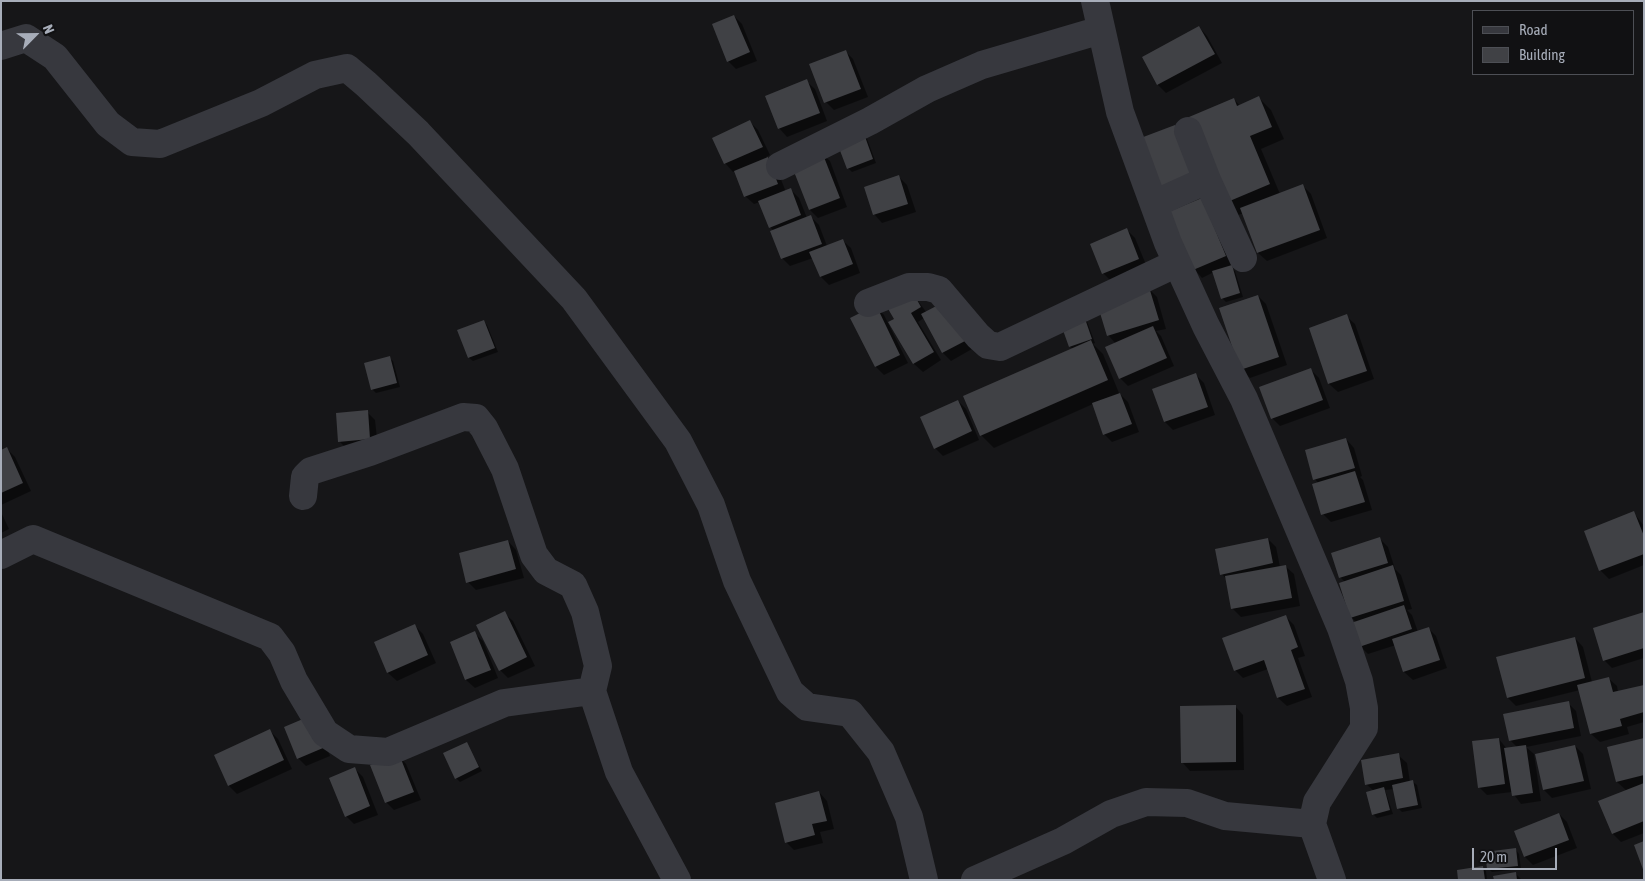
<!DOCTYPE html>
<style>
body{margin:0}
#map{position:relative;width:1645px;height:881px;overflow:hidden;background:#161618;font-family:"Asap Condensed",sans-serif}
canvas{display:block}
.frame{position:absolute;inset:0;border:2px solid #a7adb9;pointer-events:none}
.legend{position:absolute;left:1472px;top:10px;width:162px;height:65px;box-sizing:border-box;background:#111113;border:1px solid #4d4f55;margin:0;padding:6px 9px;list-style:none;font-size:15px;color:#a7adb9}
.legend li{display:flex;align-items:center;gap:10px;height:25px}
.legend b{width:25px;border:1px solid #4d4f55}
.north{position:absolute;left:10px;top:10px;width:50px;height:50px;-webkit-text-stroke:4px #111113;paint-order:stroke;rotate:67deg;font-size:14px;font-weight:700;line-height:20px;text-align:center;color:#a7adb9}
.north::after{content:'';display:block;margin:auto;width:18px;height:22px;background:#a7adb9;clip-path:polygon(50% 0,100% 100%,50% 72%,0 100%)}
.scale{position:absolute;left:1472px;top:848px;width:85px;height:22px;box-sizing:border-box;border:2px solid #a7adb9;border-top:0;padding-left:6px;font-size:15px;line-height:18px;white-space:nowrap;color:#a7adb9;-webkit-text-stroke:4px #111113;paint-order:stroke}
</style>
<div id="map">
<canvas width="1645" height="881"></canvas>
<div class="frame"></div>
<ul class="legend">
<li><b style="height:6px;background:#37383e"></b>Road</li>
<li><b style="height:14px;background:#404145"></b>Building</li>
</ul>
<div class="north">N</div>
<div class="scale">20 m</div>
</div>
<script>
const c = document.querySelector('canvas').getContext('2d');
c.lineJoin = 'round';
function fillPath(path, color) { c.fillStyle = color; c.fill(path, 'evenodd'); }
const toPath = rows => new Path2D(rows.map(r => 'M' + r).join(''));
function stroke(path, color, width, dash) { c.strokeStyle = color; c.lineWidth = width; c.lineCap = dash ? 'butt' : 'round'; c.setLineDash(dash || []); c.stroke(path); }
fillPath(toPath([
 [734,16,742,24,757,61,736,69,728,61],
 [1199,27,1207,36,1222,63,1166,93,1158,85,1144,57],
 [845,51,853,59,868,97,834,110,826,102],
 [806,81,815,89,827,121,787,137,779,128],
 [1259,98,1271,110,1284,139,1261,149,1280,194,1303,186,1311,194,1327,238,1267,261,1258,253,1244,213,1238,215,1226,203,1234,99,1240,106],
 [750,122,758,130,770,155,766,157,776,167,786,192,791,190,799,198,807,218,811,217,819,225,827,246,842,240,851,248,860,273,829,285,821,277,813,258,790,266,782,258,774,231,770,227,760,202,754,204,745,196,735,171,733,172,725,163],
 [866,136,876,163,852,172,848,168],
 [821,153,830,161,847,207,818,218,810,210,792,165],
 [899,177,907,185,916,212,882,223,874,214],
 [1202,200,1233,264,1230,266,1235,271,1243,297,1226,302,1222,298,1214,272,1202,278,1194,269],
 [1127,230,1135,238,1147,267,1111,281,1103,273],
 [1149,289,1157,297,1166,329,1156,331,1161,336,1174,366,1128,386,1120,378,1116,344,1108,335],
 [912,293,927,313,944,304,972,349,951,361,943,353,924,318,918,322,941,360,923,372,914,364,890,323,895,319],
 [1258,296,1266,304,1287,365,1250,378,1241,370],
 [876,307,884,315,908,363,884,375,876,367,852,319],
 [1085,316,1095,343,1093,344,1103,354,1119,393,1128,402,1139,432,1112,442,1104,434,1093,404,994,448,981,435,964,397,1073,349,1070,347],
 [1346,316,1355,324,1374,379,1338,392,1329,384,1310,329],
 [483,321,487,325,498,352,473,361,469,358,459,331],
 [389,358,393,361,400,387,376,393,372,389],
 [1311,370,1319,378,1330,408,1280,426,1272,418],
 [1196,375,1204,383,1215,415,1173,430,1165,422,1153,389],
 [958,401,966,409,979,440,943,456,935,448],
 [367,412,375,420,378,447,348,450,340,442],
 [1346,439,1354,448,1362,476,1360,477,1363,480,1372,510,1331,522,1323,514,1318,483,1315,479],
 [7,449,15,457,31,491,1,505,1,451],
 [1,512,9,529,1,533],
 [1634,513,1644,526,1644,565,1609,579,1601,571,1585,531],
 [1268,539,1276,547,1280,567,1285,566,1294,574,1300,606,1241,617,1233,609,1227,580,1222,574],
 [1380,539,1388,547,1395,569,1401,575,1412,609,1407,610,1412,615,1418,632,1428,628,1436,636,1447,668,1413,680,1404,672,1396,645,1368,654,1360,646,1356,622,1351,617,1345,582,1340,577],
 [508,541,516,550,524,578,476,590,468,582],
 [504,613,513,621,535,666,508,678,500,670],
 [1644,613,1644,658,1612,668,1604,660],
 [1286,617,1294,625,1305,656,1298,658,1312,697,1287,706,1278,698,1268,669,1243,678,1235,670],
 [415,626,423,634,436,663,397,681,388,673,375,643],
 [474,633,483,641,498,678,475,688,466,680,452,642],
 [1575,638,1583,647,1592,682,1608,678,1617,686,1618,692,1644,686,1644,722,1627,727,1629,734,1600,742,1591,734,1580,690,1516,706,1508,698],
 [1568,703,1576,711,1581,736,1526,747,1534,754,1541,801,1521,804,1512,792,1487,795,1479,787,1499,739,1507,749,1517,747,1510,740],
 [1235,706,1243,715,1244,770,1190,771,1182,762],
 [318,726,330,756,306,766,298,758],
 [270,731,278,739,292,769,237,794,229,786,216,756],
 [1644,739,1644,833,1621,842,1613,834,1600,802,1627,791,1617,782,1608,748],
 [466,743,482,771,460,782,456,778],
 [1575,746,1583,754,1591,789,1552,798,1544,790],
 [398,755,406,764,421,800,394,810,386,802],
 [1398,755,1407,763,1410,782,1413,782,1417,785,1422,808,1402,812,1398,808,1394,789,1385,790,1393,814,1377,818,1373,814,1374,791,1366,784],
 [355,769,363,777,378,815,354,824,346,816],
 [819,792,827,801,834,829,820,832,823,843,794,850,786,842],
 [1559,814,1567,822,1577,848,1533,865,1525,857,1515,831],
 [1516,850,1519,854,1521,869,1492,872,1488,868],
 [1482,868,1486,871,1487,880,1460,880],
 [1515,873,1522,880,1495,880]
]), '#0007');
fillPath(toPath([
 [734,15,750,52,727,62,712,24],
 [1199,26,1215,54,1157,85,1142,57],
 [846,50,861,89,824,103,809,64],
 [807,79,820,113,778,129,765,96],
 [1259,96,1272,127,1250,136,1270,184,1225,203,1189,117,1234,98,1237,106],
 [750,120,763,147,724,164,712,138],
 [1175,125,1194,176,1157,190,1138,139],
 [863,131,873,159,847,169,836,140],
 [822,152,840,198,809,210,791,164],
 [768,157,778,184,744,197,734,171],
 [899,175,908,204,873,215,864,187],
 [1303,184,1320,230,1257,253,1240,208],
 [791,188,801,215,769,228,758,201],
 [1202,198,1226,256,1193,270,1168,212],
 [811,215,822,244,781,259,770,231],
 [1127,228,1139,259,1102,274,1090,244],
 [843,239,853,264,820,277,809,252],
 [1232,265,1240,293,1221,299,1212,271],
 [1149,287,1159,320,1107,336,1097,303],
 [912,291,921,307,911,313,934,352,913,364,888,322,894,319,887,307],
 [1258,295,1279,357,1240,370,1219,308],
 [944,302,965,341,942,353,921,314],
 [876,305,900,355,875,367,850,318],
 [1082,310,1092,339,1069,347,1059,319],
 [1347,314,1367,371,1328,384,1309,328],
 [484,320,495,348,468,358,457,330],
 [1153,326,1167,358,1119,379,1105,347],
 [1091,340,1108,380,980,436,963,396],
 [390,356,397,383,371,390,364,363],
 [1311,368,1323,400,1271,419,1259,387],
 [1196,373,1208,407,1164,422,1152,389],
 [1120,393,1132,424,1103,435,1092,403],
 [958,400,972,431,934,449,920,417],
 [368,410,370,439,338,442,336,413],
 [1346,438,1355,468,1313,480,1305,450],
 [7,447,23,483,1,493,1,450],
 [1355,471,1365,502,1321,515,1312,484],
 [1634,511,1644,536,1644,554,1599,571,1584,531],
 [1380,537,1388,563,1339,578,1331,553],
 [1268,538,1273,563,1220,575,1215,549],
 [508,540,516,569,466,583,459,553],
 [1286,565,1292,598,1231,609,1225,576],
 [1393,565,1404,601,1350,618,1339,583],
 [1404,605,1412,629,1359,647,1351,623],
 [505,611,527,657,499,671,476,625],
 [1644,612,1644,648,1603,661,1593,628],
 [1286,615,1298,647,1291,650,1305,689,1277,698,1264,660,1234,671,1222,638],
 [415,624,428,655,387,673,374,642],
 [1429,627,1440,660,1403,672,1392,639],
 [475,631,491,670,465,680,450,642],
 [1575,637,1585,678,1507,698,1496,657],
 [1609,677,1613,692,1644,685,1644,712,1620,719,1622,726,1590,734,1577,685],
 [1569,701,1574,728,1509,741,1503,714],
 [1236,705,1236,762,1181,763,1180,706],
 [310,716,323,748,297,759,284,727],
 [270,729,284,760,228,786,214,755],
 [1499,738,1505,784,1478,788,1472,741],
 [1644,738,1644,775,1616,782,1607,747],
 [467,742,479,767,455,779,443,753],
 [1526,745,1533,793,1512,796,1504,748],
 [1575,745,1584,781,1543,790,1535,754],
 [1399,753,1403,778,1365,785,1361,760],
 [399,754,414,792,385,803,370,765],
 [355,767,370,806,345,817,329,778],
 [1413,780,1418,805,1397,809,1392,785],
 [1644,783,1644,821,1612,834,1598,801],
 [1384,787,1390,810,1372,815,1366,792],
 [819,791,827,821,812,824,815,835,785,843,775,803],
 [1559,813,1569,840,1524,857,1514,831],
 [1644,841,1644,872,1634,845],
 [1516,848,1518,866,1487,869,1485,852],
 [1483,866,1485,880,1458,880,1457,870],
 [1516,872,1517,880,1494,880,1493,876]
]), '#404145');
stroke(toPath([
 [1095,1,1120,112,1168,243,1206,326,1244,399,1341,628,1359,681,1364,708,1364,728,1317,802,1312,824,1332,880],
 [1,46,26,38,55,57,108,124,132,142,160,144,261,103,315,75,347,68,366,84,418,133,574,299,678,441,711,505,737,581,790,692,807,707,850,713,881,752,909,817,924,880],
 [780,166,870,121,927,89,982,65,1101,30],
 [1207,180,1243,258],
 [1154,204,1207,180,1188,131],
 [868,303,909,287,928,287,939,290,978,336,988,345,1000,347,1177,263],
 [303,496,305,477,311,471,370,452,463,417,476,418,484,428,505,469,534,555,546,571,573,585,585,612,598,666,592,691,619,772,677,880],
 [1,555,33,539,270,637,282,653,294,681,325,733,349,749,388,752,504,703,592,691],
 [975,880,1063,841,1111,814,1146,802,1187,803,1225,816,1312,824]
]), '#37383e', 28);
</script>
